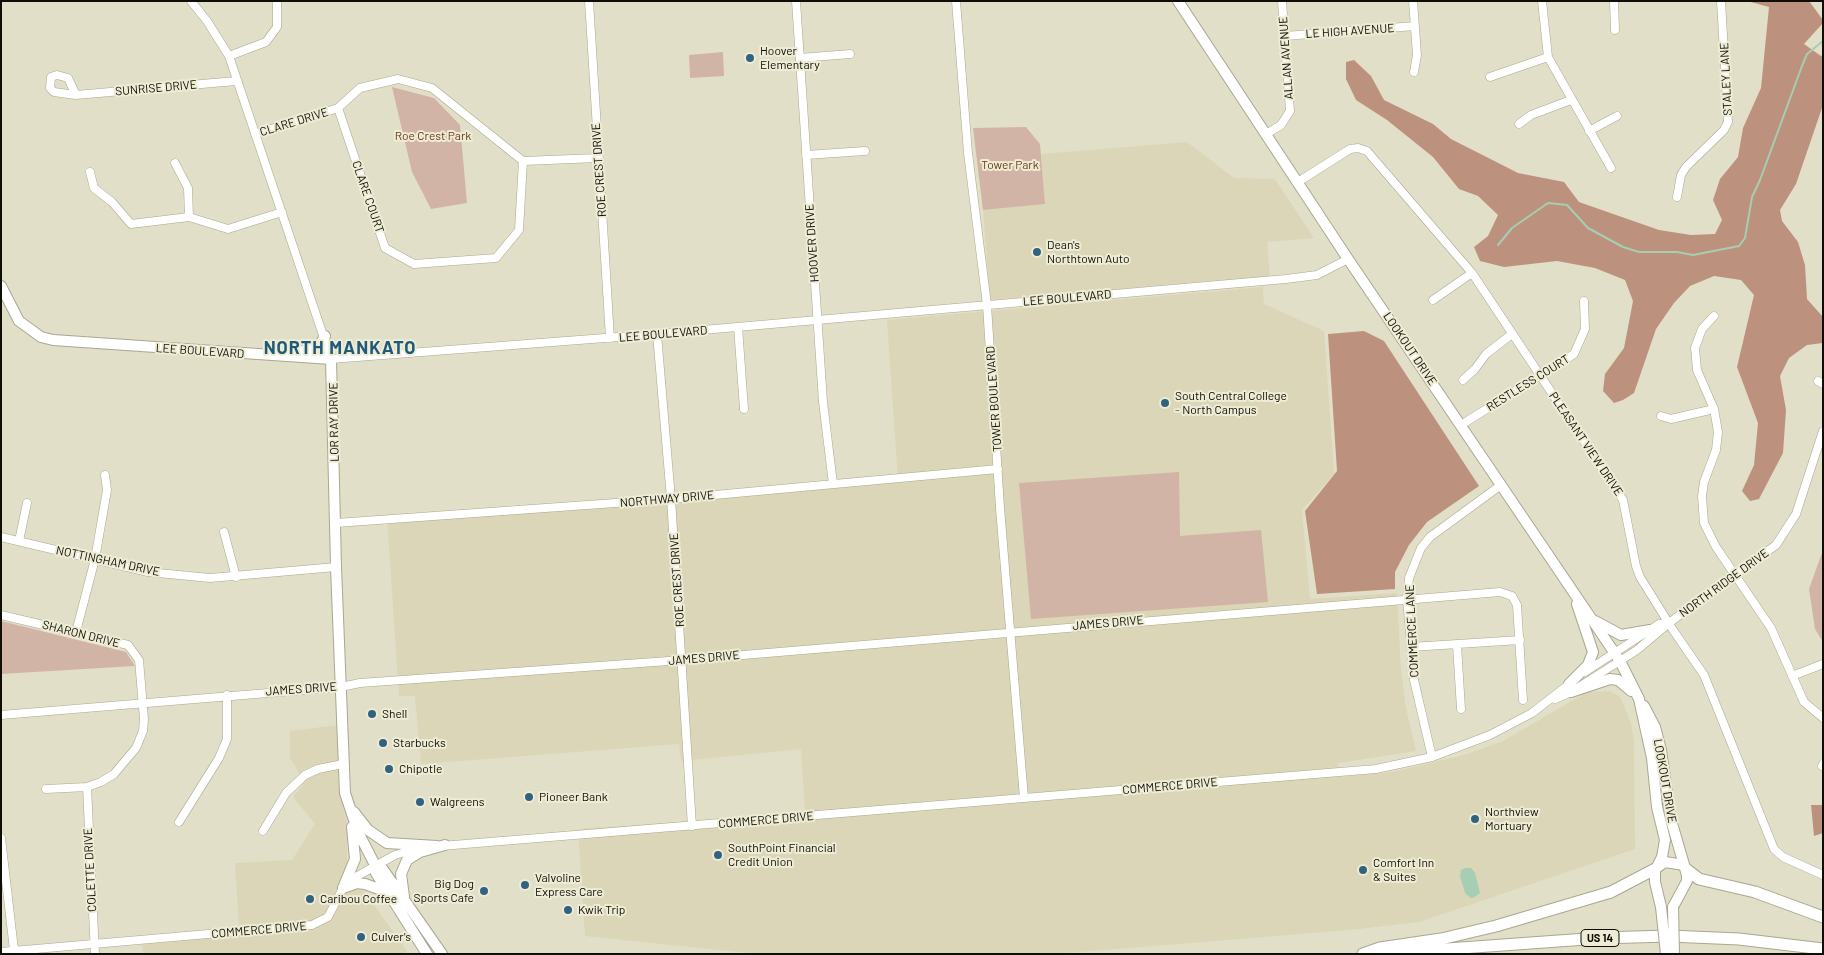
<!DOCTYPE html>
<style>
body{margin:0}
#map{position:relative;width:1824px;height:955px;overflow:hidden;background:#e2dfc8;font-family:Barlow,sans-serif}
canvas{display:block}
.frame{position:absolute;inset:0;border:2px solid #0e0d06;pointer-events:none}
</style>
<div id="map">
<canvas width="1824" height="955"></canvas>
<div class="frame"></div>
</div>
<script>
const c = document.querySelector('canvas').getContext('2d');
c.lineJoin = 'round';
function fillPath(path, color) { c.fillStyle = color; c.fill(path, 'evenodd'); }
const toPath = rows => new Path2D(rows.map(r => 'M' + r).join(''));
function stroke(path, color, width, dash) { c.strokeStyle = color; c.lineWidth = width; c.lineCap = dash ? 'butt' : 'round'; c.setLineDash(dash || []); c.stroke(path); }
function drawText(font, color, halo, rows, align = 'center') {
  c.font = font + ' Barlow,sans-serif'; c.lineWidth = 4; c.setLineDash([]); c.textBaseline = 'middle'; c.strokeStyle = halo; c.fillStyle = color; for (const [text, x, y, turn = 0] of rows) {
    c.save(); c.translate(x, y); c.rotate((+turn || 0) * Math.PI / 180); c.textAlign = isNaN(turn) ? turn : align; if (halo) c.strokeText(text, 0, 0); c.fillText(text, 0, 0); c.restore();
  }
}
fillPath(toPath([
 [1187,142,1234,178,1275,179,1314,238,1267,242,1270,276,990,300,983,210,1045,204,1041,154],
 [1263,287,1264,304,1324,331,1334,474,1302,510,1310,599,1397,593,1401,670,1406,708,1416,751,1338,763,1338,777,1392,772,1464,755,1503,741,1587,692,1610,691,1620,697,1631,723,1634,742,1635,849,1419,922,1350,930,1055,954,757,954,585,936,578,829,805,813,801,749,681,761,679,744,421,764,415,696,399,696,387,517,898,480,887,320],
 [338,725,338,776,347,823,347,860,360,886,407,951,404,954,143,954,142,936,239,928,235,863,292,860,315,824,293,797,305,782,290,758,290,731]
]), '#dad6b7');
fillPath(toPath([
 [723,52,724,76,690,78,689,55],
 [392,87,434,98,460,125,467,203,431,209,412,172],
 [1026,127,1040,144,1045,204,983,210,973,128],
 [1179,472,1180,536,1261,530,1268,602,1031,619,1019,483],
 [1823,550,1823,642,1815,629,1809,589],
 [1,621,126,652,135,666,1,674]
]), '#d2b4a6');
fillPath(toPath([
 [1747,1,1809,1,1823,20,1823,23,1804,44,1821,56,1823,55,1823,105,1796,184,1780,210,1782,221,1798,242,1805,265,1807,299,1823,317,1823,343,1807,345,1789,358,1780,376,1786,410,1783,453,1759,499,1750,501,1742,491,1754,465,1758,423,1737,367,1754,295,1741,280,1714,276,1690,286,1674,303,1656,329,1634,393,1623,400,1614,403,1603,391,1605,374,1624,348,1633,301,1625,280,1595,268,1557,261,1504,267,1480,261,1474,247,1488,236,1498,215,1478,196,1459,189,1433,157,1387,120,1356,100,1346,79,1346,62,1354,60,1371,76,1384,100,1433,124,1451,139,1518,173,1564,182,1579,202,1659,230,1691,235,1715,234,1722,220,1713,200,1720,179,1738,157,1743,128,1761,88,1769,7],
 [1364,331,1384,341,1479,486,1427,522,1409,545,1395,572,1395,589,1317,594,1305,511,1337,471,1328,334],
 [1811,805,1823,805,1823,833,1814,836]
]), '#bc927e');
fillPath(toPath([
 [1465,868,1471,868,1475,873,1480,893,1475,897,1471,898,1465,893,1460,876,1461,870]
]), '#a5ceb2');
stroke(toPath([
 [1498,245,1512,228,1548,203,1567,205,1588,228,1623,247,1639,252,1677,252,1693,255,1739,246,1745,238,1752,197,1760,180,1802,66,1807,54,1823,41]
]), '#a5ceb2', 2);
const minor = toPath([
 [191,1,207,21,229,56,331,359,657,334,1286,279,1317,275,1348,259],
 [589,1,610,338],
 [796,1,823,402,833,484],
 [956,1,968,153,987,305,1000,508,1024,798],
 [1413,1,1417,55,1414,72],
 [1542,1,1548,57,1611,168],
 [1614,1,1615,30],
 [1285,36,1415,26],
 [229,56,266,42,277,27,277,1],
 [800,58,850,54],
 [1490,77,1548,57],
 [76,95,54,92,50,88,51,77,57,75,68,78,76,95,236,81],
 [338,108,385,248,414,264,496,258,519,230,523,161],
 [1519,124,1531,115,1571,100],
 [1589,131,1617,116],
 [255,134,338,108,360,88,398,79,432,88,523,161,598,158],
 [1266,134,1281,125,1290,111,1282,1],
 [806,155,865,151],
 [175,163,188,188,189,217],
 [90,172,94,188,112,202,131,224,189,217,228,229,282,212],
 [1298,182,1350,149,1358,148,1367,151,1472,273,1623,500,1636,566,1640,577,1673,630,1704,675,1774,849,1783,857,1823,875],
 [1677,197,1681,175,1686,167,1724,130,1728,122,1721,1],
 [1433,300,1472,273],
 [1714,316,1702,329,1695,348,1697,370,1714,409,1718,432,1716,450,1704,482,1702,496,1704,523,1716,547,1771,628,1804,702,1823,718],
 [738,327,744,409],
 [657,334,671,499,692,826],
 [1463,380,1475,369,1486,354,1512,334],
 [1818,381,1823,384],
 [1661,416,1671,419,1714,409],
 [1461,425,1574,354,1585,329,1584,301],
 [336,523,671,499,998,469],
 [224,532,236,577],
 [1,537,148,572,210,578,336,567],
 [19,541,27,503],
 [1,615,128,645,139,660,144,719,143,731,136,748,114,774,101,782,87,787,46,789],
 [76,632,95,559,107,490,105,475],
 [1457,645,1461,709],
 [1411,647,1520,640],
 [1585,672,1659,624,1669,623],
 [1792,676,1823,664],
 [1555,699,1571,692,1637,650,1669,623,1776,545,1796,514,1823,431],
 [1,715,341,687,360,683,683,660,1500,592,1512,596,1517,605,1523,700],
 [1432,757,1414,680,1407,598,1409,578,1421,548,1430,537,1501,485],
 [1822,766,1823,764],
 [87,787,95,954],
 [179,822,219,758,227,739,227,695],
 [263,831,286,793,305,775,318,769,343,764],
 [1,838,14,950],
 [441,846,1376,769,1432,757,1490,735,1532,713,1572,682],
 [1,952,312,925,328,917,343,888,352,879,395,855,419,848]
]);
const major = toPath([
 [1178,1,1348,259,1620,661,1639,699,1652,758,1657,807,1665,840,1662,857,1658,865],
 [1,286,19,321,41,337,53,340,331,359,336,567,345,793,358,832,375,865,376,873,427,954],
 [293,353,318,348,325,336],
 [1595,621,1621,635,1650,630],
 [1569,684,1588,665,1593,652,1577,604],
 [1571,692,1610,679,1618,680,1631,691],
 [1644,706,1655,727,1661,750,1671,820,1687,875,1687,881,1673,907],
 [354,812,368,830,387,843,437,846],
 [375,865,382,868,442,954],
 [343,888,355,859,352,827],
 [343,888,357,883,365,884,379,889,385,895],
 [404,897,401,874,407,860,420,852,445,845],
 [1661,907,1655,882,1655,869,1665,862,1684,865]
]);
const highway = toPath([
 [1686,869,1699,879,1755,892,1823,917],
 [1363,954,1380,948,1441,939,1496,926,1611,892,1655,869],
 [1378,954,1600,938,1669,936,1739,939,1823,949]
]);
stroke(minor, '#aaa791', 9);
stroke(major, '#aaa791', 12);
stroke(highway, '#aaa791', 13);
stroke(minor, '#fff', 8);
stroke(major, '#fff', 10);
stroke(highway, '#fff', 11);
const majorBridge = toPath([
 [1661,907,1666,954],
 [1673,907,1674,954]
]);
stroke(majorBridge, '#aaa791', 12, []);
stroke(majorBridge, '#fff', 10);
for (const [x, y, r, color] of [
 [750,58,5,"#316381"],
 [1037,252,5,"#316381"],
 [1165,403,5,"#316381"],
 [372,714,5,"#316381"],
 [383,743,5,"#316381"],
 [389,769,5,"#316381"],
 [529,797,5,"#316381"],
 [420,802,5,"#316381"],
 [1475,819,5,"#316381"],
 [718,855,5,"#316381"],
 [1363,870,5,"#316381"],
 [525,885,5,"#316381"],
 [484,891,5,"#316381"],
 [310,899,5,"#316381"],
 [568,910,5,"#316381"],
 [361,937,5,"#316381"]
]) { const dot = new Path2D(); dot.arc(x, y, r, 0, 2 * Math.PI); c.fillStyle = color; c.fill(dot); stroke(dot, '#efecd5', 2); }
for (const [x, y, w] of [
 [1600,938,38]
]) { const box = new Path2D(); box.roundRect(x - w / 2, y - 8.5, w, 17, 4); c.fillStyle = '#efecd5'; c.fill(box); stroke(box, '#0e0d06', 1); }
drawText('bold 11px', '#0e0d06', null, [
 ["US 14",1600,938]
]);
drawText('12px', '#0e0d06', '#efecd5', [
 ["LE HIGH AVENUE",1350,31,-4],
 ["ALLAN AVENUE",1286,58,-94],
 ["STALEY LANE",1726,79,-93],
 ["SUNRISE DRIVE",156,88,-5],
 ["CLARE DRIVE",294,122,-17],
 ["ROE CREST DRIVE",599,170,-94],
 ["CLARE COURT",368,197,71],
 ["HOOVER DRIVE",812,243,-94],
 ["LEE BOULEVARD",1067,298,-5],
 ["LEE BOULEVARD",663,334,-5],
 ["LOOKOUT DRIVE",1410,349,56],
 ["LEE BOULEVARD",200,351,4],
 ["RESTLESS COURT",1528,383,-32],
 ["TOWER BOULEVARD",994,399,-94],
 ["LOR RAY DRIVE",334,422,-91],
 ["PLEASANT VIEW DRIVE",1586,444,56],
 ["NORTHWAY DRIVE",667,499,-5],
 ["NOTTINGHAM DRIVE",108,561,12],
 ["ROE CREST DRIVE",677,580,-94],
 ["NORTH RIDGE DRIVE",1724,583,-36],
 ["JAMES DRIVE",1108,623,-5],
 ["COMMERCE LANE",1412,631,-93],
 ["SHARON DRIVE",81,634,14],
 ["JAMES DRIVE",704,658,-5],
 ["JAMES DRIVE",301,689,-4],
 ["LOOKOUT DRIVE",1665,781,80],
 ["COMMERCE DRIVE",1170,786,-5],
 ["COMMERCE DRIVE",766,820,-5],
 ["COLETTE DRIVE",90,870,-93],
 ["COMMERCE DRIVE",259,930,-5]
]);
drawText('12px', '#0e0d06', '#efecd5', [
 ["Hoover",760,51],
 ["Elementary",760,65],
 ["Dean's",1047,245],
 ["Northtown Auto",1047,259],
 ["South Central College",1175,396],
 ["- North Campus",1175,410],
 ["Shell",382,714],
 ["Starbucks",393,743],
 ["Chipotle",399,769],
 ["Pioneer Bank",539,797],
 ["Walgreens",430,802],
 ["Northview",1485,812],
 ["Mortuary",1485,826],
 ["SouthPoint Financial",728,848],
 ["Credit Union",728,862],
 ["Comfort Inn",1373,863],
 ["& Suites",1373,877],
 ["Valvoline",535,878],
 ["Express Care",535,892],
 ["Big Dog",474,884,"right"],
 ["Sports Cafe",474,898,"right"],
 ["Caribou Coffee",320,899],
 ["Kwik Trip",578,910],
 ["Culver's",371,937]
], 'left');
drawText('12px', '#6d361a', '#efecd5', [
 ["Roe Crest Park",433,136],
 ["Tower Park",1010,165]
]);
c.letterSpacing = '1px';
drawText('bold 18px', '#1f5a7a', '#efecd5', [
 ["NORTH MANKATO",340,348]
]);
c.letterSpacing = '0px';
</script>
